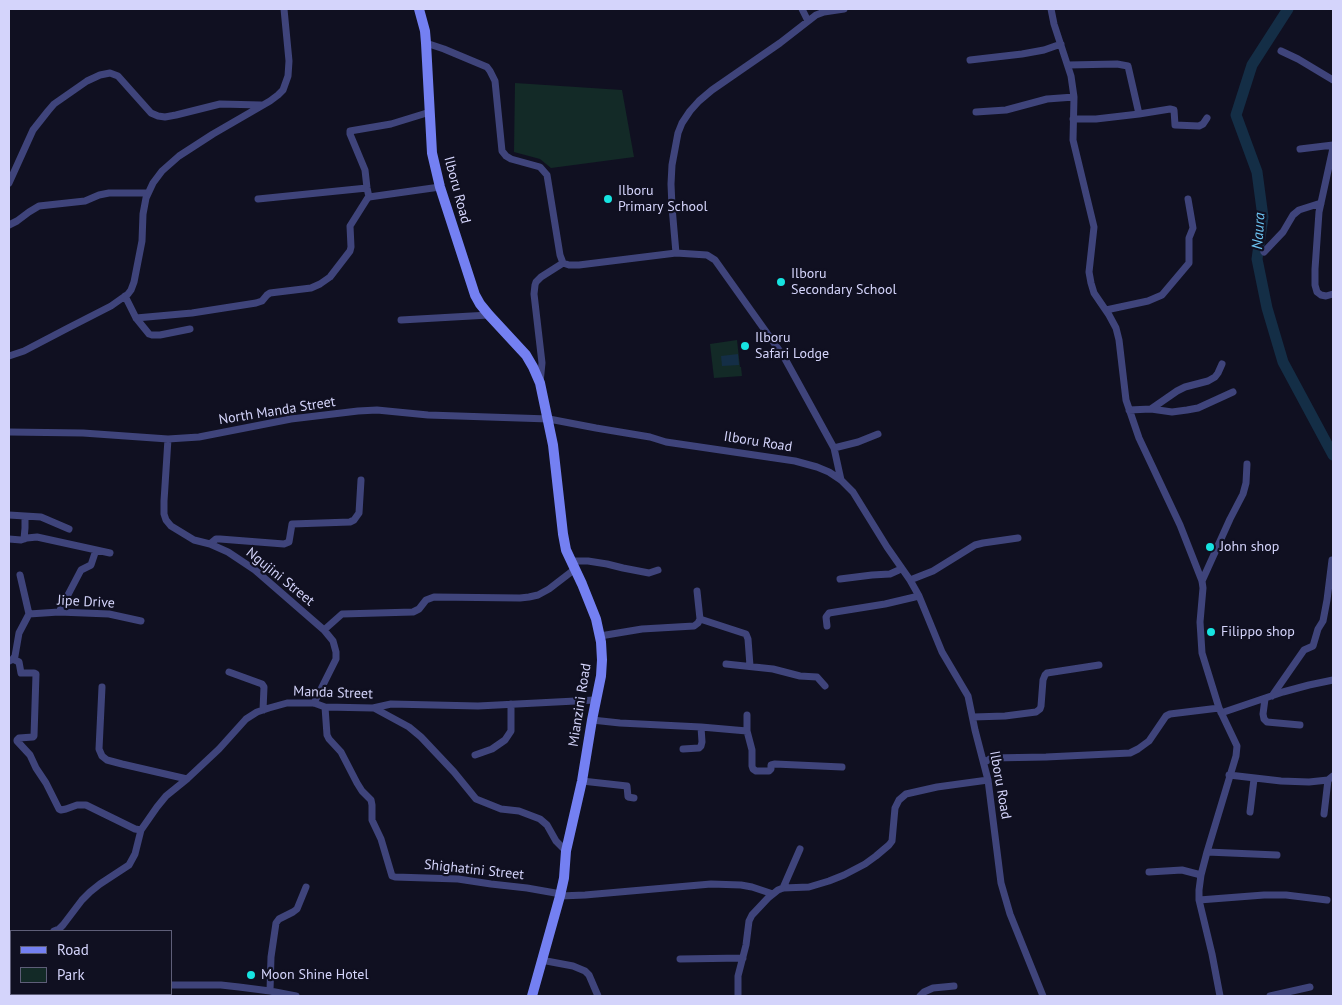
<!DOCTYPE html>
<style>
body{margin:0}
#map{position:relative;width:1342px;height:1005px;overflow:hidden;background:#101021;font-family:"PT Sans",sans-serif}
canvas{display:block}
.frame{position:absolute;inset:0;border:10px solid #d4d4fb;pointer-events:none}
.legend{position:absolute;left:10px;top:930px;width:162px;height:65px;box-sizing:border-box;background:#101021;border:1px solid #5e5e78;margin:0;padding:6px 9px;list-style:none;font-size:15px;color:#d4d4fb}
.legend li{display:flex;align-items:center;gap:10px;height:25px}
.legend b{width:25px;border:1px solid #5e5e78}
</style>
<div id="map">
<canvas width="1342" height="1005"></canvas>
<div class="frame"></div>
<ul class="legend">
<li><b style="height:6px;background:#7480f2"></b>Road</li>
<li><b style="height:14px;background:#132a27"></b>Park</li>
</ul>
</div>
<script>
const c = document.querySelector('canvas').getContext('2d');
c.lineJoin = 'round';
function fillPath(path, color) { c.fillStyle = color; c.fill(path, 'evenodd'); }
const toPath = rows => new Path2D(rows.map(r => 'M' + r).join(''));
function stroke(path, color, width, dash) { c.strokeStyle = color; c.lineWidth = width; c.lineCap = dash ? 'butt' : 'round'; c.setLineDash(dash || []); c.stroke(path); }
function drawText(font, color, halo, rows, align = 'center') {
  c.font = font + ' "PT Sans",sans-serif'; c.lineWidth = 4.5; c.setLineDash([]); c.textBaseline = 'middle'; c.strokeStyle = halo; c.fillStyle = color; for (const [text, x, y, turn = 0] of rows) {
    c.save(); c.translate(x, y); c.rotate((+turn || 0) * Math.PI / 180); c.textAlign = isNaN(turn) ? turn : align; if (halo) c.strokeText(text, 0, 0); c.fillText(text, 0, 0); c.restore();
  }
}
fillPath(toPath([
 [515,83,622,90,634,157,551,168,540,159,514,152],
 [737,340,740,367,741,367,742,376,714,378,710,344]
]), '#132a27');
fillPath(toPath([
 [738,354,739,365,722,366,721,356]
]), '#142e46');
stroke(toPath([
 [1288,9,1252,65,1236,115,1257,172,1263,217,1257,259,1267,308,1283,362,1333,455]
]), '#142e46', 11);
stroke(toPath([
 [802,9,808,21],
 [1051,9,1054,24,1071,76,1074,97,1073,140,1094,227,1089,272,1091,283,1094,293,1109,315,1116,328,1119,340,1126,400,1139,438,1180,525,1202,581,1203,588,1200,622,1202,653,1219,708,1237,746,1236,756,1207,852,1201,875,1199,890,1199,900,1212,954,1220,996],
 [426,43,444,49,487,67,490,71,495,81,502,151,506,156,511,159,540,167,547,175,560,255,563,263,569,265,579,265,676,253,707,255,715,260,784,357,834,448,841,480],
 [1281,51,1298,59,1333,80],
 [970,60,1022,54,1044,50,1061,44],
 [1068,65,1117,64,1128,66,1139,114],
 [976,112,1006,110,1047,99,1074,97],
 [1073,119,1096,119,1139,114,1170,109,1174,110,1175,125,1199,126,1203,124,1207,118],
 [1333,148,1319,212,1315,269,1315,285,1317,292,1321,295,1326,296,1333,294],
 [1300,149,1333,145],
 [9,183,33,130,48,111,54,104,87,81,100,75,110,73,118,76,151,113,158,116,165,117,176,115,220,104,261,105],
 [369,197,367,188,365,170,350,134,350,131,391,124,430,112],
 [258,199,367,188],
 [9,225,17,221,29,212,39,206,85,201,99,195,109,193,148,193],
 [1264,252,1283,232,1293,215,1299,210,1321,203],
 [676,253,672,207,671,184,672,165,678,133,682,123,690,111,699,101,712,90,780,43,816,15,824,12,844,9],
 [125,296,136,318,149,334,152,335,160,335,190,329],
 [1106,310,1148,301,1162,295,1189,263,1189,238,1193,228,1188,199],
 [136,318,192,313,256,303,262,301,267,295,270,293,311,288,320,284,330,277,350,251,351,247,350,226,367,199,369,197,440,187],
 [401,320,489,315],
 [9,356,24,351,68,328,111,306,128,294,131,290,134,282,142,241,143,214,146,198,153,183,162,171,179,156,213,134,270,101,278,95,283,90,288,76,289,61,284,9],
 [540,383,542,363,534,294,535,285,536,282,541,277,563,263],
 [1151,409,1177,391,1185,387,1208,381,1215,377,1218,373,1222,364],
 [1129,410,1151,409,1172,412,1187,410,1198,408,1233,392],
 [9,432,83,433,168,439,199,437,291,419,358,411,377,410,428,415,549,419,596,428,650,437,666,442,795,461,817,467,829,472,841,480,853,492,887,547,910,580,919,596,942,652,968,696,975,730,988,780,1001,883,1010,914,1043,996],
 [168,439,164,501,164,514,166,520,171,526,194,540,210,544,228,552,255,570,324,630,333,641,336,652,336,659,314,703],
 [834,448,858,442,878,434],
 [9,515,41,517,69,529],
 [9,539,21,540,27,538,37,537,110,553],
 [24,539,25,528,25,516],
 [210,544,216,539,220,539,284,544,289,542,292,524,350,522,354,520,359,513,361,480],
 [571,561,588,561,607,564,623,568,649,573,658,570],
 [840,579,872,575,890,574,901,569],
 [910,580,933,571,975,545,983,543,1018,538],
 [1202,581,1230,519,1243,494,1246,483,1247,464],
 [59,612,81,570,91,565,96,550],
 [29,614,59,612,109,614,141,621],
 [700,619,746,634,748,639,750,666],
 [827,626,826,617,829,613,885,604,919,596],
 [324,630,342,614,413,612,419,609,426,600,434,597,520,598,529,597,538,595,549,589,575,569],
 [600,636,642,629,694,626,698,623,700,619,697,591],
 [13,659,19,662,21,673,34,673,36,674,34,736,33,737,19,738,17,740,17,741,30,755,36,768,46,783,59,809,61,810,66,809,77,805,86,805,135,829,141,830],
 [9,661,13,659,15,656,19,633,29,614,20,575],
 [726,664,773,669,800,676,817,677,825,686],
 [229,672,262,684,264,687,263,710],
 [102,687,99,749,102,756,107,760,122,764,187,779],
 [1272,696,1304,650,1313,646,1318,629,1323,621,1327,600,1332,560],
 [1265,699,1263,714,1264,719,1267,722,1300,725],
 [325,707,327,735,329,739,341,752,357,783,362,791,371,800,372,805,372,820,381,839,392,876,395,877,458,879,491,884,527,888,561,894],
 [374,708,409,727,421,737,454,772,476,799,501,809,519,811,540,819,547,825,556,841,566,851],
 [1221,713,1283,692,1309,685,1333,680],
 [747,715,747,731,752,750,752,766,753,769,756,771,769,771,771,769,771,765,775,764,842,767],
 [973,717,1005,716,1036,712,1040,709,1041,706,1043,680,1045,675,1047,673,1099,665],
 [592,720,620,723,701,727,747,731],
 [683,749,699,748,701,746,702,742,701,727],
 [475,755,492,749,505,740,511,731,511,704],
 [984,763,991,758,1046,757,1130,753,1138,749,1149,741,1166,716,1170,714,1219,708],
 [1229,775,1281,781,1309,782,1328,780,1333,776],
 [582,781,627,786,628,797,634,798],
 [1250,812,1254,779],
 [1324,814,1328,780],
 [1207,852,1277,855],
 [1149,872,1182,870,1201,875],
 [783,888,800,849],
 [560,896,585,895,711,884,741,885,752,887,773,894],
 [1199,900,1264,895,1286,895,1327,900],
 [54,931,59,929,63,925,82,900,90,892,100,884,129,865,135,854,141,830,157,807,166,796,187,779,219,749,246,719,257,712,269,708,287,703,314,703,325,707,373,708,391,704,478,706,595,700],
 [9,937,11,937],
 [680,959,743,958],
 [541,960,573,966,585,971,589,975,598,996],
 [171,985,221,985,239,987,270,991,296,996],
 [270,991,271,957,276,923,279,919,293,912,297,909,306,887],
 [738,996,738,976,746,945,749,921,752,915,768,898,778,890,783,888,809,887,829,881,844,875,865,864,876,856,889,845,892,841,895,808,899,800,906,794,937,787,988,780],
 [920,996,924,992,933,988,954,986],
 [1270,996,1310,987]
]), '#3f447b', 7);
stroke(toPath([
 [419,9,425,31,426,43,432,153,440,187,475,295,480,304,489,315,526,355,533,367,540,383,553,445,563,534,566,550,582,584,596,619,601,642,602,660,601,676,592,720,582,781,566,851,564,878,560,896,532,996]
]), '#7480f2', 10);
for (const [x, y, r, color] of [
 [608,199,5,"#16e4e1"],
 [781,282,5,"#16e4e1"],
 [745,346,5,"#16e4e1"],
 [1210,547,5,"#16e4e1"],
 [1211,632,5,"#16e4e1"],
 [251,975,5,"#16e4e1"]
]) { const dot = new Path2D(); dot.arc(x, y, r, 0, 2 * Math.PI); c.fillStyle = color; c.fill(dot); stroke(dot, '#101021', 2); }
drawText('14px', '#d4d4fb', '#101021', [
 ["Ilboru Road",457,190,75],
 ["North Manda Street",277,411,-9],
 ["Ilboru Road",758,442,9],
 ["Ngujini Street",280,577,39],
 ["Jipe Drive",86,602,3],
 ["Manda Street",333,693,2],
 ["Mianzini Road",580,705,-81],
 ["Ilboru Road",1000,785,80],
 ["Shighatini Street",474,870,6]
]);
drawText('14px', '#d4d4fb', '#101021', [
 ["Ilboru",618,191],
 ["Primary School",618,207],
 ["Ilboru",791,274],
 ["Secondary School",791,290],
 ["Ilboru",755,338],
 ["Safari Lodge",755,354],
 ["John shop",1220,547],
 ["Filippo shop",1221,632],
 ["Moon Shine Hotel",261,975]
], 'left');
drawText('italic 15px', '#6cc3f1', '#101021', [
 ["Naura",1259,231,-86]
]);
</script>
